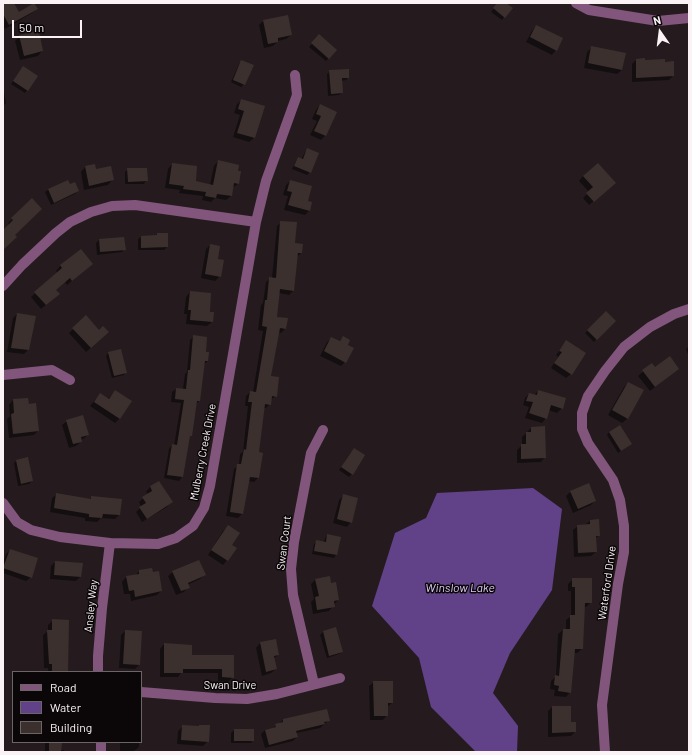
<!DOCTYPE html>
<style>
body{margin:0}
#map{position:relative;width:692px;height:755px;overflow:hidden;background:#251b1e;font-family:Barlow,sans-serif}
canvas{display:block}
.frame{position:absolute;inset:0;border:4px solid #faf2f4;pointer-events:none}
.legend{position:absolute;left:12px;top:671px;width:130px;height:72px;box-sizing:border-box;background:#0b0708;border:1px solid #6b6566;margin:0;padding:5px 7px;list-style:none;font-size:12px;color:#faf2f4}
.legend li{display:flex;align-items:center;gap:8px;height:20px}
.legend b{width:20px;border:1px solid #6b6566}
.north{position:absolute;left:640px;top:12px;width:40px;height:40px;-webkit-text-stroke:3px #0b0708;paint-order:stroke;rotate:346deg;font-size:11px;font-weight:700;line-height:16px;text-align:center;color:#faf2f4}
.north::after{content:'';display:block;margin:auto;width:14px;height:18px;background:#faf2f4;clip-path:polygon(50% 0,100% 100%,50% 72%,0 100%)}
.scale{position:absolute;left:12px;top:20px;width:70px;height:18px;box-sizing:border-box;border:2px solid #faf2f4;border-top:0;padding-left:5px;font-size:12px;line-height:14px;white-space:nowrap;color:#faf2f4;-webkit-text-stroke:3px #0b0708;paint-order:stroke}
</style>
<div id="map">
<canvas width="692" height="755"></canvas>
<div class="frame"></div>
<ul class="legend">
<li><b style="height:5px;background:#82567c"></b>Road</li>
<li><b style="height:11px;background:#614289"></b>Water</li>
<li><b style="height:11px;background:#3c302e"></b>Building</li>
</ul>
<div class="north">N</div>
<div class="scale">50 m</div>
</div>
<script>
const c = document.querySelector('canvas').getContext('2d');
c.lineJoin = 'round';
function fillPath(path, color) { c.fillStyle = color; c.fill(path, 'evenodd'); }
const toPath = rows => new Path2D(rows.map(r => 'M' + r).join(''));
function stroke(path, color, width, dash) { c.strokeStyle = color; c.lineWidth = width; c.lineCap = dash ? 'butt' : 'round'; c.setLineDash(dash || []); c.stroke(path); }
function drawText(font, color, halo, rows, align = 'center') {
  c.font = font + ' Barlow,sans-serif'; c.lineWidth = 3; c.setLineDash([]); c.textBaseline = 'middle'; c.strokeStyle = halo; c.fillStyle = color; for (const [text, x, y, turn = 0] of rows) {
    c.save(); c.translate(x, y); c.rotate((+turn || 0) * Math.PI / 180); c.textAlign = isNaN(turn) ? turn : align; if (halo) c.strokeText(text, 0, 0); c.fillText(text, 0, 0); c.restore();
  }
}
fillPath(toPath([
 [533,488,562,509,552,590,510,653,493,693,518,726,517,752,476,752,431,707,419,658,372,606,395,533,426,518,437,493]
]), '#614289');
fillPath(toPath([
 [3,3,13,3,19,13,37,9,32,13,5,29,3,26],
 [498,3,504,3,504,17,502,20,491,12],
 [263,21,291,35,286,39,278,41,273,46,264,48,259,25],
 [536,26,556,50,552,55,526,42,532,31],
 [20,36,42,51,38,56,20,60,15,41],
 [319,36,336,50,326,61,309,47],
 [592,47,622,70,617,74,584,68,587,52],
 [636,60,664,63,673,76,669,80,632,82,632,64],
 [242,61,244,84,241,87,231,82,239,64],
 [21,70,37,77,25,93,11,84],
 [330,71,348,78,346,80,341,81,342,93,339,95,328,96,327,74],
 [3,86,6,103,3,106],
 [242,100,263,107,254,138,249,142,233,137,240,115,234,113,237,104],
 [320,105,325,136,321,140,310,135,317,121,312,119,316,110],
 [308,149,310,172,307,175,292,169,296,161,298,158,301,160,305,152],
 [218,161,240,172,238,184,232,188,231,196,226,200,215,198,211,202,202,200,203,196,179,193,180,190,165,188,168,169,172,164,194,182,210,185,214,166],
 [94,165,95,170,112,180,108,185,84,190,81,172,85,167],
 [128,169,146,181,144,184,125,184,125,172],
 [583,176,610,187,589,205,583,198,589,192,579,181],
 [67,181,69,185,78,191,75,194,51,205,45,192,48,190],
 [290,181,307,202,311,203,309,211,305,215,284,210,288,196,283,195,286,185],
 [32,200,14,235,3,249,3,231,9,225,8,223],
 [281,222,294,244,301,253,297,257,293,291,289,295,279,293,276,318,285,329,281,333,278,332,269,377,276,396,270,400,270,404,266,408,264,408,258,453,258,478,254,482,248,481,242,514,238,518,226,516,234,469,239,465,240,454,243,452,248,406,245,406,246,396,250,392,253,392,263,331,258,330,261,305,263,303,266,282,270,278,272,278,277,226],
 [157,234,167,234,167,247,164,250,138,250,138,239,141,237,155,236],
 [123,238,124,249,122,252,97,255,96,243,99,240],
 [210,245,217,260,220,276,215,281,201,278,206,249],
 [81,250,92,264,67,285,65,282,55,290,54,298,41,309,31,297,58,273,56,271,60,266],
 [190,292,209,313,212,322,207,326,186,324,187,314,184,314,186,297],
 [606,313,614,321,594,342,585,333],
 [17,314,28,350,24,354,7,352,13,318],
 [73,329,103,337,86,352,69,333],
 [194,336,204,353,208,361,203,365,199,401,196,404,191,435,189,438,182,477,179,481,164,478,169,449,172,445,174,446,181,403,171,402,172,392,176,389,183,389,185,374,187,372,190,340],
 [343,337,346,346,345,362,341,366,320,356,327,342,332,338,339,341],
 [566,341,571,374,566,378,551,368,558,357,556,355],
 [689,346,689,357,686,349],
 [108,353,126,372,124,375,112,378,106,356],
 [652,364,655,368,678,369,650,391,638,376],
 [628,383,643,391,627,419,622,423,608,415,624,387],
 [115,391,120,418,115,423,90,406,100,394,108,399],
 [538,391,562,408,557,413,548,410,546,418,542,423,525,418,529,407,523,405,525,398,529,394,534,395],
 [13,400,38,431,34,435,9,438,7,419,10,416,9,405],
 [67,421,88,435,83,439,80,440,81,442,76,446,69,448,62,425],
 [544,427,545,457,541,462,517,463,517,450,522,445,522,437,531,428],
 [609,432,631,444,618,453,607,435],
 [351,452,352,474,349,477,339,470],
 [16,461,32,481,29,484,18,486,14,463],
 [159,482,171,502,167,507,142,522,136,512,141,507,139,502,148,494,146,492,150,487],
 [570,492,595,501,591,505,573,513,566,496],
 [57,494,89,500,92,497,119,515,115,519,101,518,97,522,85,521,85,518,50,512,52,498],
 [343,496,351,522,347,527,333,523,339,500],
 [590,521,599,535,595,539,596,552,591,556,574,557,573,530,578,526,585,525],
 [228,527,231,545,227,560,223,565,208,555,223,531],
 [327,535,336,555,334,558,312,554,314,544,317,541,324,542,325,538],
 [10,550,31,577,26,581,3,573,3,562,6,554],
 [55,562,82,564,80,577,76,581,50,579,51,566],
 [139,571,161,591,157,595,131,601,130,594,124,594,122,582,126,577,135,576],
 [173,572,204,575,200,579,187,585,188,587,184,592,176,595,168,576],
 [316,579,330,584,338,600,329,611,313,614,311,602,314,599,311,584],
 [573,579,591,602,586,607,584,607,582,649,577,653,574,653,570,692,566,697,554,696,555,690,550,689,551,681,556,676,558,634,563,630,566,630,566,620,571,616,571,591,568,591,568,584],
 [53,620,67,672,48,672,48,668,44,668,43,635,48,631,48,625],
 [336,628,342,652,339,654,327,658,320,635,323,632],
 [125,631,139,665,135,669,119,668,121,635],
 [260,643,278,655,273,659,276,669,271,673,262,676,256,648],
 [164,644,191,646,191,656,233,656,233,677,228,682,218,681,218,673,181,673,178,677,160,677,160,649],
 [374,682,392,703,387,707,387,715,383,720,370,720,369,686],
 [552,707,570,723,575,732,571,736,548,737,548,711],
 [283,720,328,721,320,728,296,733,297,737,293,741,265,748,261,734,265,730,272,729],
 [183,726,208,741,203,746,177,744,178,731],
 [234,730,253,740,251,743,231,743,231,733],
 [47,742,61,742,60,750,64,750,64,752,45,752,45,743],
 [120,742,139,742,139,747,134,751,120,751]
]), '#0007');
fillPath(toPath([
 [3,3,14,3,19,12,34,3,38,9,9,25,3,14],
 [497,3,506,3,513,8,505,18,493,8],
 [288,15,292,35,278,38,278,42,268,44,263,20],
 [536,25,563,38,557,51,530,37],
 [39,31,43,51,24,56,19,35],
 [319,34,337,50,329,59,311,43],
 [591,46,626,53,622,70,588,63],
 [645,58,645,60,665,59,665,62,674,61,674,76,636,78,636,59],
 [241,60,254,65,245,85,233,80],
 [23,66,38,76,28,91,13,81],
 [349,69,349,78,342,78,343,93,331,94,329,70],
 [241,99,265,106,255,138,237,133,244,111,238,109],
 [320,104,337,112,326,136,314,131,321,116,316,114],
 [307,148,319,153,311,173,294,166,298,157,303,159],
 [218,160,239,165,238,171,241,171,239,184,234,183,232,196,217,194,216,198,205,196,206,192,183,189,184,186,169,184,172,163,197,166,196,181,213,185],
 [598,163,616,183,594,202,586,193,593,187,583,176],
 [95,164,96,169,111,166,114,180,89,186,85,166],
 [127,168,147,168,148,181,128,182],
 [68,180,70,184,75,182,79,191,54,203,48,189],
 [290,180,312,186,308,201,312,202,310,211,288,205,292,192,287,191],
 [32,198,42,209,15,235,17,237,3,250,3,230,13,220,11,218],
 [280,221,297,222,295,243,303,244,302,253,298,253,294,291,280,289,277,317,288,318,286,329,280,328,271,376,279,377,277,397,272,396,271,405,265,404,259,452,263,453,259,478,250,477,243,514,230,512,237,464,241,464,244,449,246,450,252,402,248,402,250,391,256,392,267,327,262,326,265,300,267,300,269,277,276,278],
 [157,233,168,233,168,247,141,248,141,236,157,235],
 [124,237,126,250,100,252,99,239],
 [210,244,220,246,218,259,224,260,221,277,205,274],
 [81,249,93,264,72,281,70,278,56,290,60,294,46,305,34,292,62,268,60,265],
 [190,291,211,293,210,312,214,312,213,322,190,320,191,310,188,310],
 [606,311,616,321,597,340,587,330],
 [17,313,36,316,29,350,11,348],
 [86,315,99,330,103,326,109,332,91,348,72,328],
 [193,335,207,337,206,352,209,352,208,361,205,361,200,401,197,401,192,436,190,436,183,477,167,475,172,444,177,445,184,400,175,399,176,388,186,389,188,370,190,370],
 [343,336,350,340,348,345,354,348,346,363,324,351,331,337,340,341],
 [566,340,586,353,572,375,554,363,562,352,559,351],
 [121,349,127,373,114,376,108,352],
 [670,356,679,369,655,387,642,370,652,363,655,367],
 [628,382,644,390,628,419,612,410],
 [115,390,132,401,120,419,94,402,100,393,109,399],
 [538,390,566,398,563,409,551,405,547,419,529,413,533,402,526,401,529,393,537,395],
 [28,398,29,404,36,403,39,431,13,434,11,414,14,413,13,399],
 [83,415,89,435,81,437,82,442,73,444,66,420],
 [620,425,632,444,621,451,609,432],
 [545,426,546,458,521,459,521,444,526,444,526,432,531,432,531,427],
 [354,448,365,455,353,475,341,467],
 [28,457,33,481,21,484,16,460],
 [159,481,173,502,147,519,139,507,146,503,142,497,152,491,150,486],
 [589,483,596,501,578,509,570,491],
 [56,493,91,499,91,496,122,499,120,515,103,514,102,518,89,517,89,514,54,508],
 [343,494,358,498,352,523,337,519],
 [599,519,600,536,596,536,597,552,578,553,577,525,590,524,590,520],
 [228,525,240,533,232,545,237,548,228,561,211,550],
 [327,534,341,537,337,555,314,551,316,540,326,542],
 [10,549,38,558,32,578,3,568],
 [199,560,206,575,188,583,190,588,181,591,172,571],
 [55,561,83,563,81,577,54,575],
 [152,568,153,572,159,571,162,591,135,597,134,590,129,591,126,576,139,574,139,570],
 [330,576,331,583,336,582,339,600,334,601,335,607,317,610,315,597,319,596,315,579],
 [572,578,592,578,592,603,585,603,583,649,575,649,571,693,558,691,559,686,554,685,555,675,559,676,563,629,570,629,570,615,575,615,575,587,572,587],
 [52,619,69,620,68,672,52,672,52,664,49,664,47,630,52,630],
 [336,627,343,652,329,656,323,631],
 [125,630,142,631,140,665,123,664],
 [276,639,279,655,274,656,277,669,266,672,260,642],
 [164,643,192,645,192,655,234,655,234,678,222,677,222,669,183,669,183,673,164,673],
 [373,681,393,681,393,703,388,703,388,716,374,716],
 [552,706,571,706,571,722,576,722,576,732,552,733],
 [327,709,330,721,324,722,325,724,296,731,298,737,269,745,265,730,276,727,275,724,283,722,283,719],
 [182,725,199,726,199,725,210,725,209,742,181,740],
 [234,729,254,729,254,741,234,741],
 [49,742,62,742,61,752,49,752]
]), '#3c302e');
stroke(toPath([
 [576,3,589,10,658,21,689,18],
 [3,286,22,265,56,233,70,222,91,212,112,206,135,205,256,222],
 [3,375,52,370,70,380],
 [3,503,17,522,31,530,60,537,110,543,158,544,176,538,193,526,204,508,210,486,256,222,266,181,297,95,295,75],
 [98,672,98,656,102,608,110,543],
 [314,684,293,595,291,569,294,542,311,453,323,430],
 [141,692,215,698,247,699,277,694,340,678],
 [101,742,101,752],
 [605,752,602,705,618,584,624,552,624,526,620,500,613,480,588,443,582,429,582,413,588,396,605,371,624,347,650,327,674,314,689,309]
]), '#82567c', 10);
drawText('11px', '#faf2f4', '#0b0708', [
 ["Mulberry Creek Drive",203,452,-79],
 ["Swan Court",284,543,-83],
 ["Waterford Drive",607,583,-82],
 ["Ansley Way",91,606,-84],
 ["Swan Drive",230,685]
]);
drawText('italic 12px', '#dcccf5', '#0b0708', [
 ["Winslow Lake",460,588]
]);
</script>
